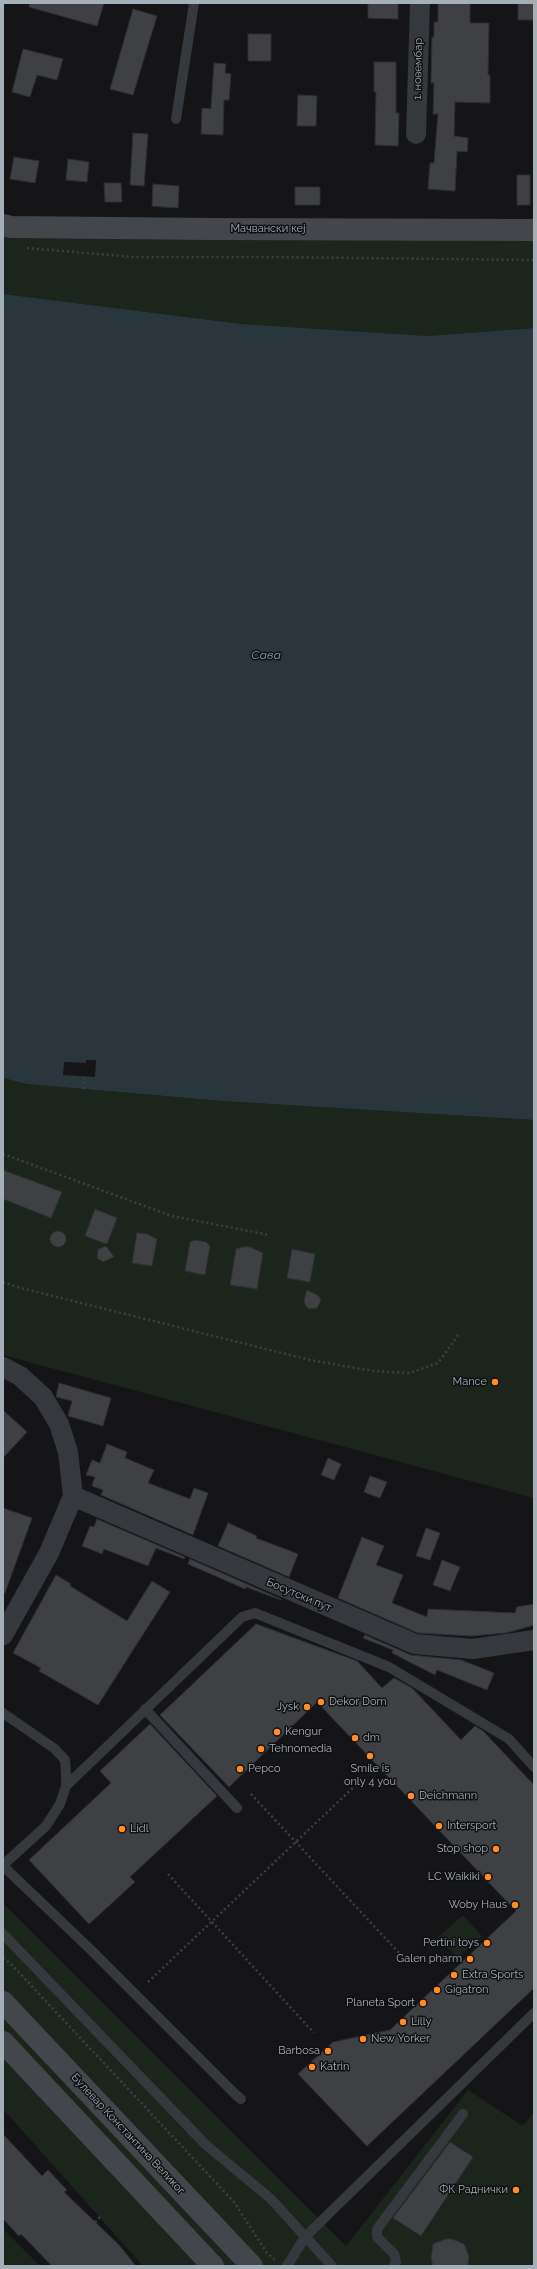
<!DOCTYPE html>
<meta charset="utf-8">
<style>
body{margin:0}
#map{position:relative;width:537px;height:2269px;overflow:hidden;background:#151517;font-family:Raleway,sans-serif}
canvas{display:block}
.frame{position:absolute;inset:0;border:4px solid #a5afb8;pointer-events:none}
</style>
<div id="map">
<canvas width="537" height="2269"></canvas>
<div class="frame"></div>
</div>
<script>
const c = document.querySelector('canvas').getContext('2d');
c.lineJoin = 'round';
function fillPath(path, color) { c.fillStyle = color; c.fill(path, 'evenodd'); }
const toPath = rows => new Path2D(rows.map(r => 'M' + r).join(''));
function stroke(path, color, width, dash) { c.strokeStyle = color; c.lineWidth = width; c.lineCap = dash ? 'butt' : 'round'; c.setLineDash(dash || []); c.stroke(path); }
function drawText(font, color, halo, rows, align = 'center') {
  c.font = font + ' Raleway,sans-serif'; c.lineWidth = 3; c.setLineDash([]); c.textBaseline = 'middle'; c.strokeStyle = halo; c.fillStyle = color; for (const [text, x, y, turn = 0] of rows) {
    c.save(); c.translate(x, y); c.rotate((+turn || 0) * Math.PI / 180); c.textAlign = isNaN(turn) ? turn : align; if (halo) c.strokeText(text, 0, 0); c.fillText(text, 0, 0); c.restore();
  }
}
fillPath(toPath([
 [534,226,534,328,428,336,242,324,3,294,3,229],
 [3,1078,27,1084,222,1101,534,1120,534,1498,3,1355],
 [3,1903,346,2246,468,2090,523,2126,534,2112,534,2266,143,2266,3,2109],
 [463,1915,482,1936,457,1958,438,1937],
 [3,2229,40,2266,3,2266]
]), '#1c251c');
fillPath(toPath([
 [3,294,242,324,428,336,534,328,534,1120,222,1101,27,1084,3,1078]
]), '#29373c');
fillPath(toPath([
 [86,1060,96,1060,95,1077,63,1075,64,1062,86,1063]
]), '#151517');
const building = toPath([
 [30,3,104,3,97,26,29,7,30,3],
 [368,3,398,3,398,19,368,18,368,3],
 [438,3,470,3,470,23,489,23,488,75,490,75,490,103,455,102,454,136,468,138,467,152,457,151,455,191,428,189,430,163,434,163,438,114,433,114,434,83,431,83,432,37,434,37,434,22,438,22,438,3],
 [518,3,534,3,534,20,518,20,518,3],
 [133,9,157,16,133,95,110,89,133,9],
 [248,34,271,34,271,61,248,61,248,34],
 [23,49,63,59,57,80,37,75,30,97,12,92,23,49],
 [374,62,396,62,396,113,399,113,398,146,375,145,376,92,374,92,374,62],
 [214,63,226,64,225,73,231,74,229,100,224,100,223,135,201,134,202,108,211,109,214,63],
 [298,95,317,96,316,126,297,126,298,95],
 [133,133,148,134,144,186,130,185,133,133],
 [14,157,39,161,35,183,10,179,14,157],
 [68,159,89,162,87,182,66,180,68,159],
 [517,175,530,175,530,205,517,205,517,175],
 [104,183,121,183,122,202,105,202,104,183],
 [153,184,179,186,178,208,152,206,153,184],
 [295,187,320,187,320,205,295,205,295,187],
 [3,1170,62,1192,51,1218,3,1199,3,1170],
 [95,1209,117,1218,107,1244,85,1236,95,1209],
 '50 1239a8 8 0 1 1 16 0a8 8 0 1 1-16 0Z',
 [137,1233,147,1234,157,1239,152,1266,132,1263,137,1233],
 [195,1240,206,1242,210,1246,205,1275,185,1271,190,1242,195,1240],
 [106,1246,114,1257,103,1262,97,1258,98,1249,106,1246],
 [243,1247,250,1247,263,1253,257,1289,230,1285,236,1249,243,1247],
 [292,1249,315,1254,310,1282,287,1278,292,1249],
 [307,1290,319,1296,321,1301,317,1308,309,1309,305,1305,304,1300,307,1290],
 [59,1383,111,1398,103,1426,68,1416,72,1401,56,1397,59,1383],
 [3,1410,27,1432,3,1458,3,1410],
 [107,1444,127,1452,125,1458,154,1470,148,1483,190,1499,194,1488,208,1493,193,1535,101,1495,103,1490,92,1486,95,1477,86,1475,92,1460,100,1463,107,1444],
 [328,1458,341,1464,334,1480,321,1475,328,1458],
 [370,1476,387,1482,380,1498,364,1492,370,1476],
 [3,1508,32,1518,5,1593,3,1593,3,1508],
 [97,1519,185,1557,184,1559,156,1548,148,1566,104,1549,102,1554,82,1546,90,1526,94,1527,97,1519],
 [228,1523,257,1536,256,1538,298,1554,289,1577,218,1546,228,1523],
 [426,1528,440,1533,430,1560,416,1556,426,1528],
 [362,1537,384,1546,376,1565,403,1575,392,1603,427,1617,428,1609,515,1613,517,1607,534,1604,534,1625,506,1633,471,1636,418,1633,338,1598,362,1537],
 [190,1559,281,1599,281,1600,246,1587,245,1589,188,1564,190,1559],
 [442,1560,460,1567,450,1591,433,1585,442,1560],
 [56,1575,71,1584,70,1586,127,1621,152,1581,170,1592,98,1705,39,1671,41,1668,13,1653,56,1575],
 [256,1624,357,1661,382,1688,394,1678,412,1688,461,1740,475,1726,483,1731,534,1785,534,1988,367,2146,298,2074,333,2042,390,2030,516,1911,317,1702,229,1787,160,1715,256,1624],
 [365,1635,411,1655,461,1660,494,1673,487,1690,437,1670,435,1675,392,1653,393,1650,363,1638,365,1635],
 [150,1724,217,1796,130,1877,135,1882,89,1924,29,1860,111,1783,100,1771,150,1724],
 [3,2134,42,2176,48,2170,67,2190,64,2192,119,2245,136,2266,52,2266,21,2234,19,2236,3,2219,3,2134],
 [450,2142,473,2157,421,2236,393,2218,450,2142],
 [446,2239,452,2239,464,2244,469,2256,468,2266,433,2266,431,2258,433,2244,446,2239]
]);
fillPath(building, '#3e4044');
stroke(building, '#2e2f33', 1);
stroke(toPath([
 [27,248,133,257,270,257,534,260],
 [84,1089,84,1076],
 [3,1154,172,1216,269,1235],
 [3,1282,17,1287,310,1360,373,1371,410,1373,438,1363,459,1334],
 [251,1794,399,1953],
 [168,1874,314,2033],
 [3,1958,12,1965,234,2202,267,2253,276,2261],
 [148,1982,357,1784],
 [54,2266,101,2216]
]), '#3b3f43', 2.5, [2, 3]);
stroke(toPath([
 [176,119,194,3],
 [145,1709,237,1808],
 [3,1713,55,1749,65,1760,66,1773,66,1786,60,1804,46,1826,3,1865],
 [66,1786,242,1617,255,1613,389,1667,509,1739,534,1767],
 [3,1866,89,1948,236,2095,241,2099],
 [3,1934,206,2145,271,2199,332,2266],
 [287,2266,305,2237,534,2013],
 [394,2266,396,2262,394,2254,377,2237,377,2229,463,2114]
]), '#35383c', 10);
stroke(toPath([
 [416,134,420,3],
 [3,1367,20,1376,43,1397,59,1424,68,1452,73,1496,49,1553,3,1635],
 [73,1496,415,1644,473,1649,534,1640]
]), '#35383c', 20);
stroke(toPath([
 [3,225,11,227,213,229,534,230],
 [3,2002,252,2266],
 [3,2042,213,2266]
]), '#43474c', 22);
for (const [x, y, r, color] of [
 [495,1382,4,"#ff8d24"],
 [321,1702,4,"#ff8d24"],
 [307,1707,4,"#ff8d24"],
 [277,1732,4,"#ff8d24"],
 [355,1738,4,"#ff8d24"],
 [261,1749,4,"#ff8d24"],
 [370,1756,4,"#ff8d24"],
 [240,1769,4,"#ff8d24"],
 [411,1796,4,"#ff8d24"],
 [439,1826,4,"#ff8d24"],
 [122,1829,4,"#ff8d24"],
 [496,1849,4,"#ff8d24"],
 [488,1877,4,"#ff8d24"],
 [515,1905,4,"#ff8d24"],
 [487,1943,4,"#ff8d24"],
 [470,1959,4,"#ff8d24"],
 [454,1975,4,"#ff8d24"],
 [437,1990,4,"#ff8d24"],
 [423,2003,4,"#ff8d24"],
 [403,2022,4,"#ff8d24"],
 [363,2039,4,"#ff8d24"],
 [328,2051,4,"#ff8d24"],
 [312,2067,4,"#ff8d24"],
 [516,2190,4,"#ff8d24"]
]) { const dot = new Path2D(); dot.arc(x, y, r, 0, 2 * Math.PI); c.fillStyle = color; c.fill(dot); stroke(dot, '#101012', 1.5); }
drawText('11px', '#a5afb8', '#101012', [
 ["1. новембар",418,69,-89],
 ["Мачвански кеј",268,229],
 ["Босутски пут",299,1595,23],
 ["Булевар Константина Великог",128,2134,47]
]);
drawText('11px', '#a5afb8', '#101012', [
 ["Mance",487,1382,"right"],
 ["Dekor Dom",329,1702],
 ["Jysk",299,1707,"right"],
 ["Kengur",285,1732],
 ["dm",363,1738],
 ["Tehnomedia",269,1749],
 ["Pepco",248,1769],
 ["Smile is",370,1769,"center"],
 ["only 4 you",370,1782,"center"],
 ["Deichmann",419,1796],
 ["Intersport",447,1826],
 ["Lidl",130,1829],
 ["Stop shop",488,1849,"right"],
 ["LC Waikiki",480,1877,"right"],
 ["Woby Haus",507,1905,"right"],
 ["Pertini toys",479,1943,"right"],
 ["Galen pharm",462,1959,"right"],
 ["Extra Sports",462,1975],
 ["Gigatron",445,1990],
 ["Planeta Sport",415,2003,"right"],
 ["Lilly",411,2022],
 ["New Yorker",371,2039],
 ["Barbosa",320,2051,"right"],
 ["Katrin",320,2067],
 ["ФК Раднички",508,2190,"right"]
], 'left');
drawText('italic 12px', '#78a5b7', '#101012', [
 ["Сава",266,655]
]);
</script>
